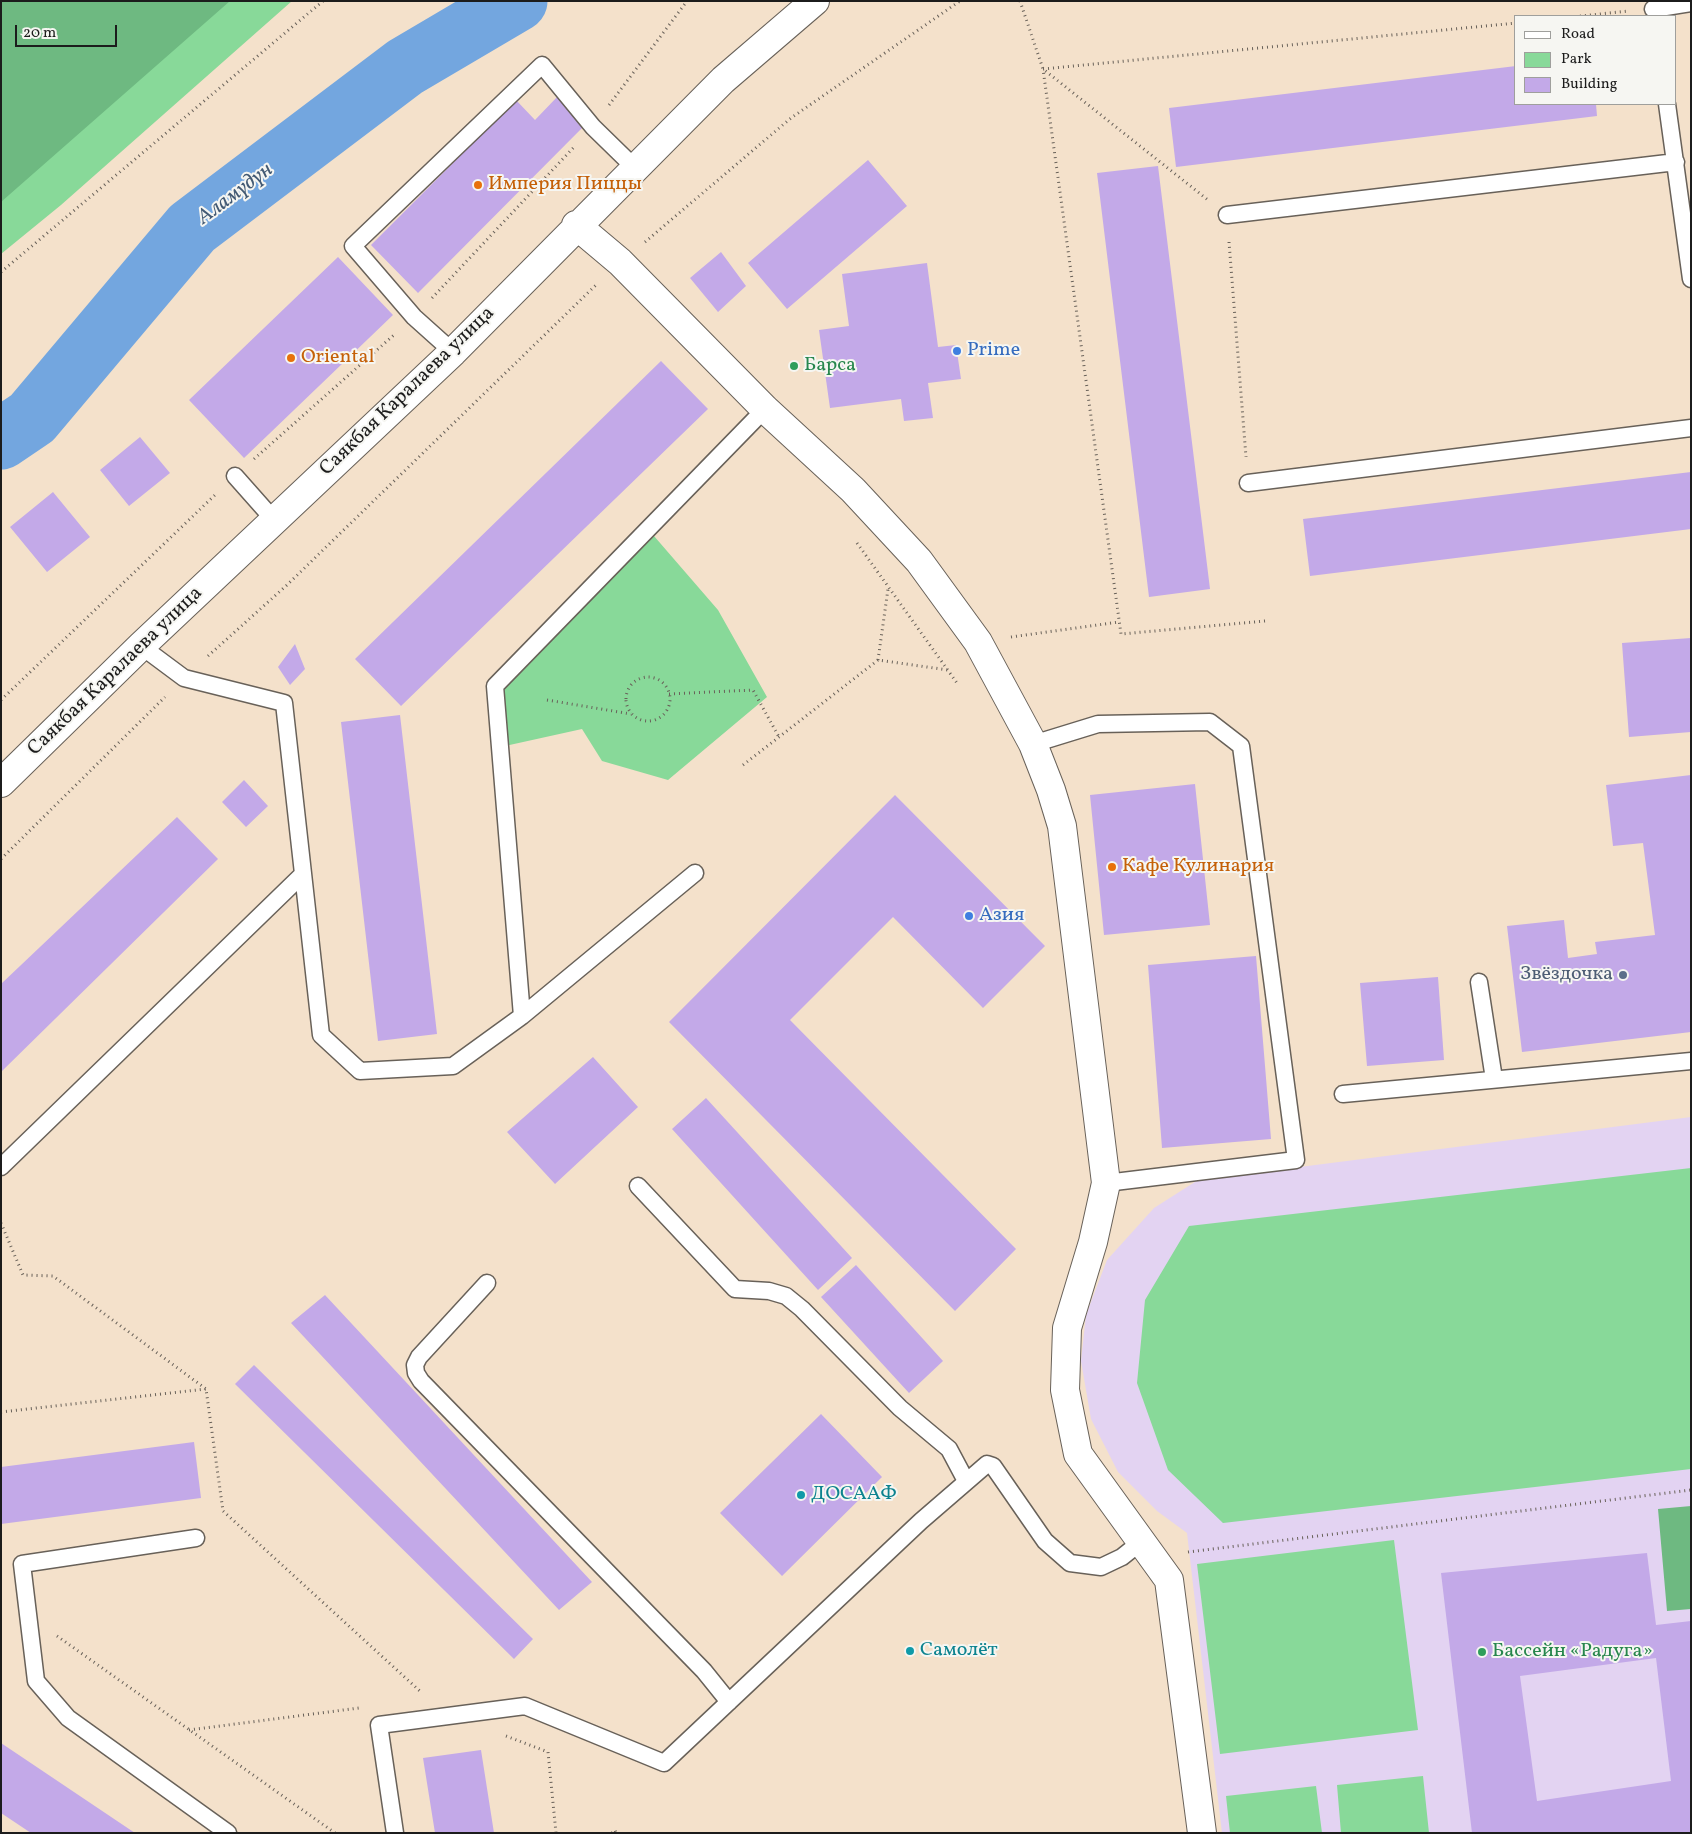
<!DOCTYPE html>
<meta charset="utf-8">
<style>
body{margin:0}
#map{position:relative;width:1692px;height:1834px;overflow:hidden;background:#f4e1cb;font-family:Vollkorn,serif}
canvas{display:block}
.frame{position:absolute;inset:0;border:2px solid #1c1c1c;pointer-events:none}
.legend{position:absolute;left:1514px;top:15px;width:162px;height:90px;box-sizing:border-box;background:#f6f6f2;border:1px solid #9f9f9c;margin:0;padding:6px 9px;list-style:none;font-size:15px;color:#1c1c1c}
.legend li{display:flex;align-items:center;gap:10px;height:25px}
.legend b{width:25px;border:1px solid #9f9f9c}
.scale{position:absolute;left:15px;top:25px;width:102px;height:22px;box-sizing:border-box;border:2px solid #1c1c1c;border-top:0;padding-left:6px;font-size:15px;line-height:18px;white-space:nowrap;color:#1c1c1c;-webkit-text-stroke:4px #f6f6f2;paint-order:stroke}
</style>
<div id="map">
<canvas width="1692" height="1834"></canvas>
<div class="frame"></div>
<ul class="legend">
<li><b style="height:6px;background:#fff"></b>Road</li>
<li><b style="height:14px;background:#88d999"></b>Park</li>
<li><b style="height:14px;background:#c3a9e8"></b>Building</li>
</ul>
<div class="scale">20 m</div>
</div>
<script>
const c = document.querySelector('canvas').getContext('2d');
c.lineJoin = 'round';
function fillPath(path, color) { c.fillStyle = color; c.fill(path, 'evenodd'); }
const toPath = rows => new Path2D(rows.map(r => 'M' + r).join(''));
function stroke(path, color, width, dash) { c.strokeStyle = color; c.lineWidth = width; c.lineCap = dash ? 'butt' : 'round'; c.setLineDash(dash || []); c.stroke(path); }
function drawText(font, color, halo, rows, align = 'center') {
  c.font = font + ' Vollkorn,serif'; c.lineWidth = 4; c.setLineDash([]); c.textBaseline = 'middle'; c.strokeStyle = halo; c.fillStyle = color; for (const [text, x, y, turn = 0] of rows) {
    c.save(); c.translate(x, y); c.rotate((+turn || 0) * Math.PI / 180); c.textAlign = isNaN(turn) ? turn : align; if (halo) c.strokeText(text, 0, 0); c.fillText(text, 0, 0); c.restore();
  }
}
fillPath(toPath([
 [1691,1117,1691,1833,1222,1833,1187,1533,1157,1511,1118,1472,1091,1419,1081,1361,1086,1315,1107,1260,1154,1208,1198,1180]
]), '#e3d3f2');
fillPath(toPath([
 [1,1,292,1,61,205,1,254],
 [654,536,718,610,767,697,668,780,602,761,582,729,505,746,500,689],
 [1691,1168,1691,1469,1223,1523,1168,1470,1137,1383,1145,1300,1189,1226],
 [1394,1540,1418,1730,1220,1754,1197,1564],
 [1423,1776,1429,1833,1341,1833,1337,1785],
 [1316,1786,1322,1833,1230,1833,1226,1796]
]), '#88d999');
fillPath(toPath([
 [1,1,230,1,1,202],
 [1691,1506,1691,1609,1667,1611,1658,1509]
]), '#6eb981');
stroke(toPath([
 [1,439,32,418,192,228,405,67,517,1]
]), '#73a6df', 61);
fillPath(toPath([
 [1516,66,1516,104,1596,104,1597,116,1176,167,1169,108],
 [558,96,586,124,418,293,371,245,516,100,535,120],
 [868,160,907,206,787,309,748,263],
 [1158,166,1210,589,1149,597,1097,173],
 [721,252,746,286,718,312,690,278],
 [338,257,393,315,244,458,189,400],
 [927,263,938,347,956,345,961,379,928,383,933,418,904,421,901,399,830,408,819,330,849,326,842,274],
 [661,361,708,409,401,706,355,659],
 [140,437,170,473,129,506,100,470],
 [1691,472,1691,529,1310,576,1303,519],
 [53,492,90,537,47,572,10,527],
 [1691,638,1691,732,1629,737,1622,643],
 [295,644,305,669,290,685,278,667],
 [400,715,437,1034,378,1041,341,722],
 [1691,775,1691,1032,1522,1052,1507,926,1564,920,1568,958,1597,954,1595,942,1655,935,1643,843,1613,846,1606,785],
 [244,780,268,806,246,827,222,802],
 [1195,784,1210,925,1104,935,1090,795],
 [895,795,1045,946,983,1008,893,917,790,1020,1016,1249,955,1311,669,1022],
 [177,817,218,859,1,1072,1,984],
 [1256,956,1271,1139,1162,1148,1148,965],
 [1438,977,1444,1060,1367,1066,1360,983],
 [593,1057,638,1107,555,1184,507,1132],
 [706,1098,852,1258,818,1290,672,1129],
 [856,1265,943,1361,909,1393,821,1297],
 [325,1295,592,1582,559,1610,291,1323],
 [254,1365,533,1639,514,1659,235,1384],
 [821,1414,882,1477,782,1576,720,1513],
 [194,1442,201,1498,1,1524,1,1467],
 [1647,1553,1656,1625,1691,1621,1691,1833,1472,1833,1441,1573],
 [1656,1658,1671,1781,1537,1801,1520,1676],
 [1,1743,135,1833,31,1833,1,1813],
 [481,1750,494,1833,435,1833,423,1758]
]), '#c3a9e8');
const service = toPath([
 [1653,9,1691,3],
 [1667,104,1691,279],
 [1227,215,1676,162],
 [453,352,414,317,353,246,542,65,593,127,635,168],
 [235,476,274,520],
 [1248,483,1691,428],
 [141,646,184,678,284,703,321,1035,360,1071,453,1066,522,1016,695,873],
 [1033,744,1098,724,1210,722,1241,746,1296,1160,1106,1183],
 [1479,982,1494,1079],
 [522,1016,495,686,765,409],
 [1343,1094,1691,1061],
 [1,1167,303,874],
 [638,1186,735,1289,769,1291,786,1296,802,1309,900,1408,949,1449,966,1481],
 [487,1283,419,1357,415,1365,416,1373,421,1381,704,1671,729,1702],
 [196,1538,22,1564,36,1681,68,1718,228,1833],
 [395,1833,379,1725,525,1706,664,1763,921,1521,987,1464,993,1466,1045,1541,1070,1563,1101,1567,1122,1557,1142,1541]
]);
const minor = toPath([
 [576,225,620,262,765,409,853,490,919,561,978,642,1033,744,1051,790,1062,826,1106,1183,1093,1242,1067,1328,1065,1390,1078,1454,1169,1580,1202,1833],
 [1,783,141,646,453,352,723,80,815,1]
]);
stroke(service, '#686159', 19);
stroke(minor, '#686159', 30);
stroke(toPath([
 [1020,1,1043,69,1208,200],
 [1580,16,1629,11],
 [609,105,687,1],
 [645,242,791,118,960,1],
 [1229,242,1246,457],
 [1,272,323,1],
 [432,298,575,146],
 [254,459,395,334],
 [857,543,957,683],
 [1265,621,1121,634,1043,69,1516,23],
 [1011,637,1119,622],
 [208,656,287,585,597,284],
 [878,660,888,589],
 '626 699a22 22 0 1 1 44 0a22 22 0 1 1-44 0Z',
 [669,694,753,690,779,737],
 [1,700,216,494],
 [547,700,631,714],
 [743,765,878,660,948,670],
 [1,859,165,697],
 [1,1223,23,1275,53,1276,206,1389,223,1511,422,1693],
 [1,1412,206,1389],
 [1188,1552,1691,1490],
 [57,1636,335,1833],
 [189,1730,359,1708],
 [506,1736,548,1752,556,1833],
 [612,1833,615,1830,616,1833]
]), '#686159', 3, [1, 4]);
stroke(service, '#fff', 16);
stroke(minor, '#fff', 28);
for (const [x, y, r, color] of [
 [478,185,5,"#e8710a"],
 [957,351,5,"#3f7fe0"],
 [291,358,5,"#e8710a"],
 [794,366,5,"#2e9e5b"],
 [1112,867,5,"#e8710a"],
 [969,916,5,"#3f7fe0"],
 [1623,975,5,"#5c6f8a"],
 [801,1495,5,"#0f9aa8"],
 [910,1651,5,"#0f9aa8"],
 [1482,1652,5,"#2e9e5b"]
]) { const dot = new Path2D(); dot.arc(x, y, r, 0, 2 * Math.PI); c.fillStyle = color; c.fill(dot); stroke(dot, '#f6f6f2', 2); }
drawText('20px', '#c56008', '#f6f6f2', [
 ["Империя Пиццы",488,185],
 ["Oriental",301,358],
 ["Кафе Кулинария",1122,867]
], 'left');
drawText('20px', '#366cbe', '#f6f6f2', [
 ["Prime",967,351],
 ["Азия",979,916]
], 'left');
drawText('20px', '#27864d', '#f6f6f2', [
 ["Барса",804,366],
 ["Бассейн «Радуга»",1492,1652]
], 'left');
drawText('20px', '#1c1c1c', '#f6f6f2', [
 ["Саякбая Каралаева улица",408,392,-44],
 ["Саякбая Каралаева улица",116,672,-44]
]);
drawText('20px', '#4e5e75', '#f6f6f2', [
 ["Звёздочка",1613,975]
], 'right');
drawText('20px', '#0d838f', '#f6f6f2', [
 ["ДОСААФ",811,1495],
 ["Самолёт",920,1651]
], 'left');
drawText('italic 21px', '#435a74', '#f6f6f2', [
 ["Аламүдүн",236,195,-37]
]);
</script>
